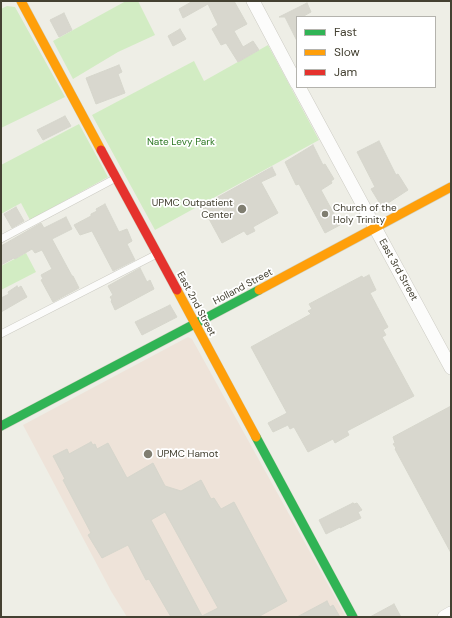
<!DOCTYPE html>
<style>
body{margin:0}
#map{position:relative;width:452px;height:618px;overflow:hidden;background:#eeeee6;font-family:"DM Sans",sans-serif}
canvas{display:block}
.frame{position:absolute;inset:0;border:2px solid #444132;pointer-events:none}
.legend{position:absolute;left:296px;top:16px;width:140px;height:72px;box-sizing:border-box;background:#fff;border:1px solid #b4b3ad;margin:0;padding:5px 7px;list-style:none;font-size:12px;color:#444132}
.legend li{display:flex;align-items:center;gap:8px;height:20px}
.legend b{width:20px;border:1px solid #b4b3ad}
</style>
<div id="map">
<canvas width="452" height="618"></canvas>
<div class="frame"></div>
<ul class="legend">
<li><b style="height:5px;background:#30b455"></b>Fast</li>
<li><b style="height:5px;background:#ff9f0a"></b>Slow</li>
<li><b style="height:5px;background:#e5322d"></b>Jam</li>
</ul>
</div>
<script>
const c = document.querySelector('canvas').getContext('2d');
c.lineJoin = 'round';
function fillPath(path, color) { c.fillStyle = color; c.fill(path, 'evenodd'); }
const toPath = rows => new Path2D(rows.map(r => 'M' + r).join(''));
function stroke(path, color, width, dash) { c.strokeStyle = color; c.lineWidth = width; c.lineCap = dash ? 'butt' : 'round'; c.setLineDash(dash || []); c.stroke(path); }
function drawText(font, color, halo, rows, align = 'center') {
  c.font = font + ' "DM Sans",sans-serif'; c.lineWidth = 3.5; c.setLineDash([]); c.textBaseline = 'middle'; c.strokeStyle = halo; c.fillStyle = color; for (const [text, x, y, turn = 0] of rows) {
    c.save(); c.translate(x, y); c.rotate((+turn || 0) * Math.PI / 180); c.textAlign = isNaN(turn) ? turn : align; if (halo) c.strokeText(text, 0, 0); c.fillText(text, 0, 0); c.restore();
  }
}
fillPath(toPath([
 [188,337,192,339,346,617,127,617,111,591,23,425]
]), '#eee3d9');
fillPath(toPath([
 [126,1,138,1,155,35,118,52,73,79,53,41],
 [7,6,15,7,65,97,1,128,1,9],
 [268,45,319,140,155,230,92,115,194,61,204,81],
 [79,124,108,177,30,220,21,203,1,214,1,165],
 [26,253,36,272,1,290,1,266]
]), '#d2ecc3');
const building = toPath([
 [193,1,234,1,247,24,234,31,243,47,253,41,259,50,238,62,226,43,221,45,212,29,218,25,208,4,183,18,179,9,193,1],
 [307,3,311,12,302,17,297,17,297,41,285,17,279,17,307,3],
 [64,13,72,30,59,37,50,20,64,13],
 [180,29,186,39,173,46,168,36,180,29],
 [119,65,122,72,118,74,125,93,96,104,86,78,119,65],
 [65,116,71,126,43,140,37,130,65,116],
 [379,141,396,175,398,174,408,190,382,207,371,189,375,187,357,152,379,141],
 [313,145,323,165,325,164,334,179,331,181,332,183,321,190,340,225,325,233,299,184,296,185,285,162,313,145],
 [272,167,276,175,261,182,278,213,253,227,255,231,247,235,244,231,222,243,202,206,272,167],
 [105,204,119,232,127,229,132,241,127,244,135,260,113,271,92,231,80,235,74,225,91,216,91,214,97,211,96,209,105,204],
 [16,207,24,221,12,228,4,214,16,207],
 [66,217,72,229,52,239,72,276,73,276,79,288,53,302,41,280,43,279,41,275,52,269,42,250,35,253,32,249,15,259,14,258,1,265,1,246,41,223,44,228,66,217],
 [140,268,147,282,150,280,154,289,115,310,111,301,112,300,110,297,113,295,108,286,140,268],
 [369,275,376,290,370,293,388,327,383,330,386,335,382,337,414,396,347,431,349,435,335,443,333,439,308,452,294,427,290,429,288,425,273,432,268,423,287,413,251,347,311,314,308,311,312,309,309,304,362,276,363,278,369,275],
 [17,286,18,288,21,286,27,297,1,312,1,298,9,294,8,292,17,286],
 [170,305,177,317,142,335,135,322,170,305],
 [451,406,451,553,395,449,396,448,393,444,395,443,393,437,451,406],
 [91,442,93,445,95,444,97,449,108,443,127,478,153,463,165,486,181,491,201,480,211,499,214,498,221,509,234,502,287,601,258,617,171,617,149,579,146,580,128,545,102,558,88,535,91,533,63,480,65,479,53,456,67,449,69,454,91,442],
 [165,512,218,608,202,616,151,520,165,512],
 [353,503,354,504,357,503,362,510,358,512,361,518,340,528,340,527,326,534,319,520,353,503],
 [327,601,330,607,333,605,340,617,297,617,327,601],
 [394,604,401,617,370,617,394,604]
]);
fillPath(building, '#d8d7ce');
stroke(building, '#d6d6cc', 1);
const lane = toPath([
 [1,239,116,178],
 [1,334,157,254]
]);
const street = toPath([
 [253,1,297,84],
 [299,87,451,368],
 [444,617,451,613]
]);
const fast = toPath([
 [1,426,259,290],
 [256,437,353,617]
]);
const slow = toPath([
 [21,1,101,150],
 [177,290,256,437],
 [259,290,451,187]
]);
const jam = toPath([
 [101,150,177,290]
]);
stroke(lane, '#cccbc3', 8);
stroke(street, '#cccbc3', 14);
stroke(fast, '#cfcfbe', 10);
stroke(slow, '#cfcfbe', 10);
stroke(jam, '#cfcfbe', 10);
stroke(lane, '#fcfcfb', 7);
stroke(street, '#fcfcfb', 13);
stroke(fast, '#30b455', 9);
stroke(slow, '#ff9f0a', 9);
stroke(jam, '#e5322d', 9);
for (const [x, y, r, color] of [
 [242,209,5,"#807e71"],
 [325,214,4,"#807e71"],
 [148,454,5,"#807e71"]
]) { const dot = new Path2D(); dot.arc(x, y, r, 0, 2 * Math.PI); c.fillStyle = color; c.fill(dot); stroke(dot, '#fff', 1.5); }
drawText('10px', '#2d7823', '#fff', [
 ["Nate Levy Park",181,142]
]);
drawText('10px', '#444132', '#fff', [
 ["UPMC Outpatient",233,203,"right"],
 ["Center",233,215,"right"],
 ["Church of the",333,208],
 ["Holy Trinity",333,220],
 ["UPMC Hamot",157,454]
], 'left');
drawText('10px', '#444132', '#fff', [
 ["East 3rd Street",398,270,61],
 ["Holland Street",243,287,-28],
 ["East 2nd Street",196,304,62]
]);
</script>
